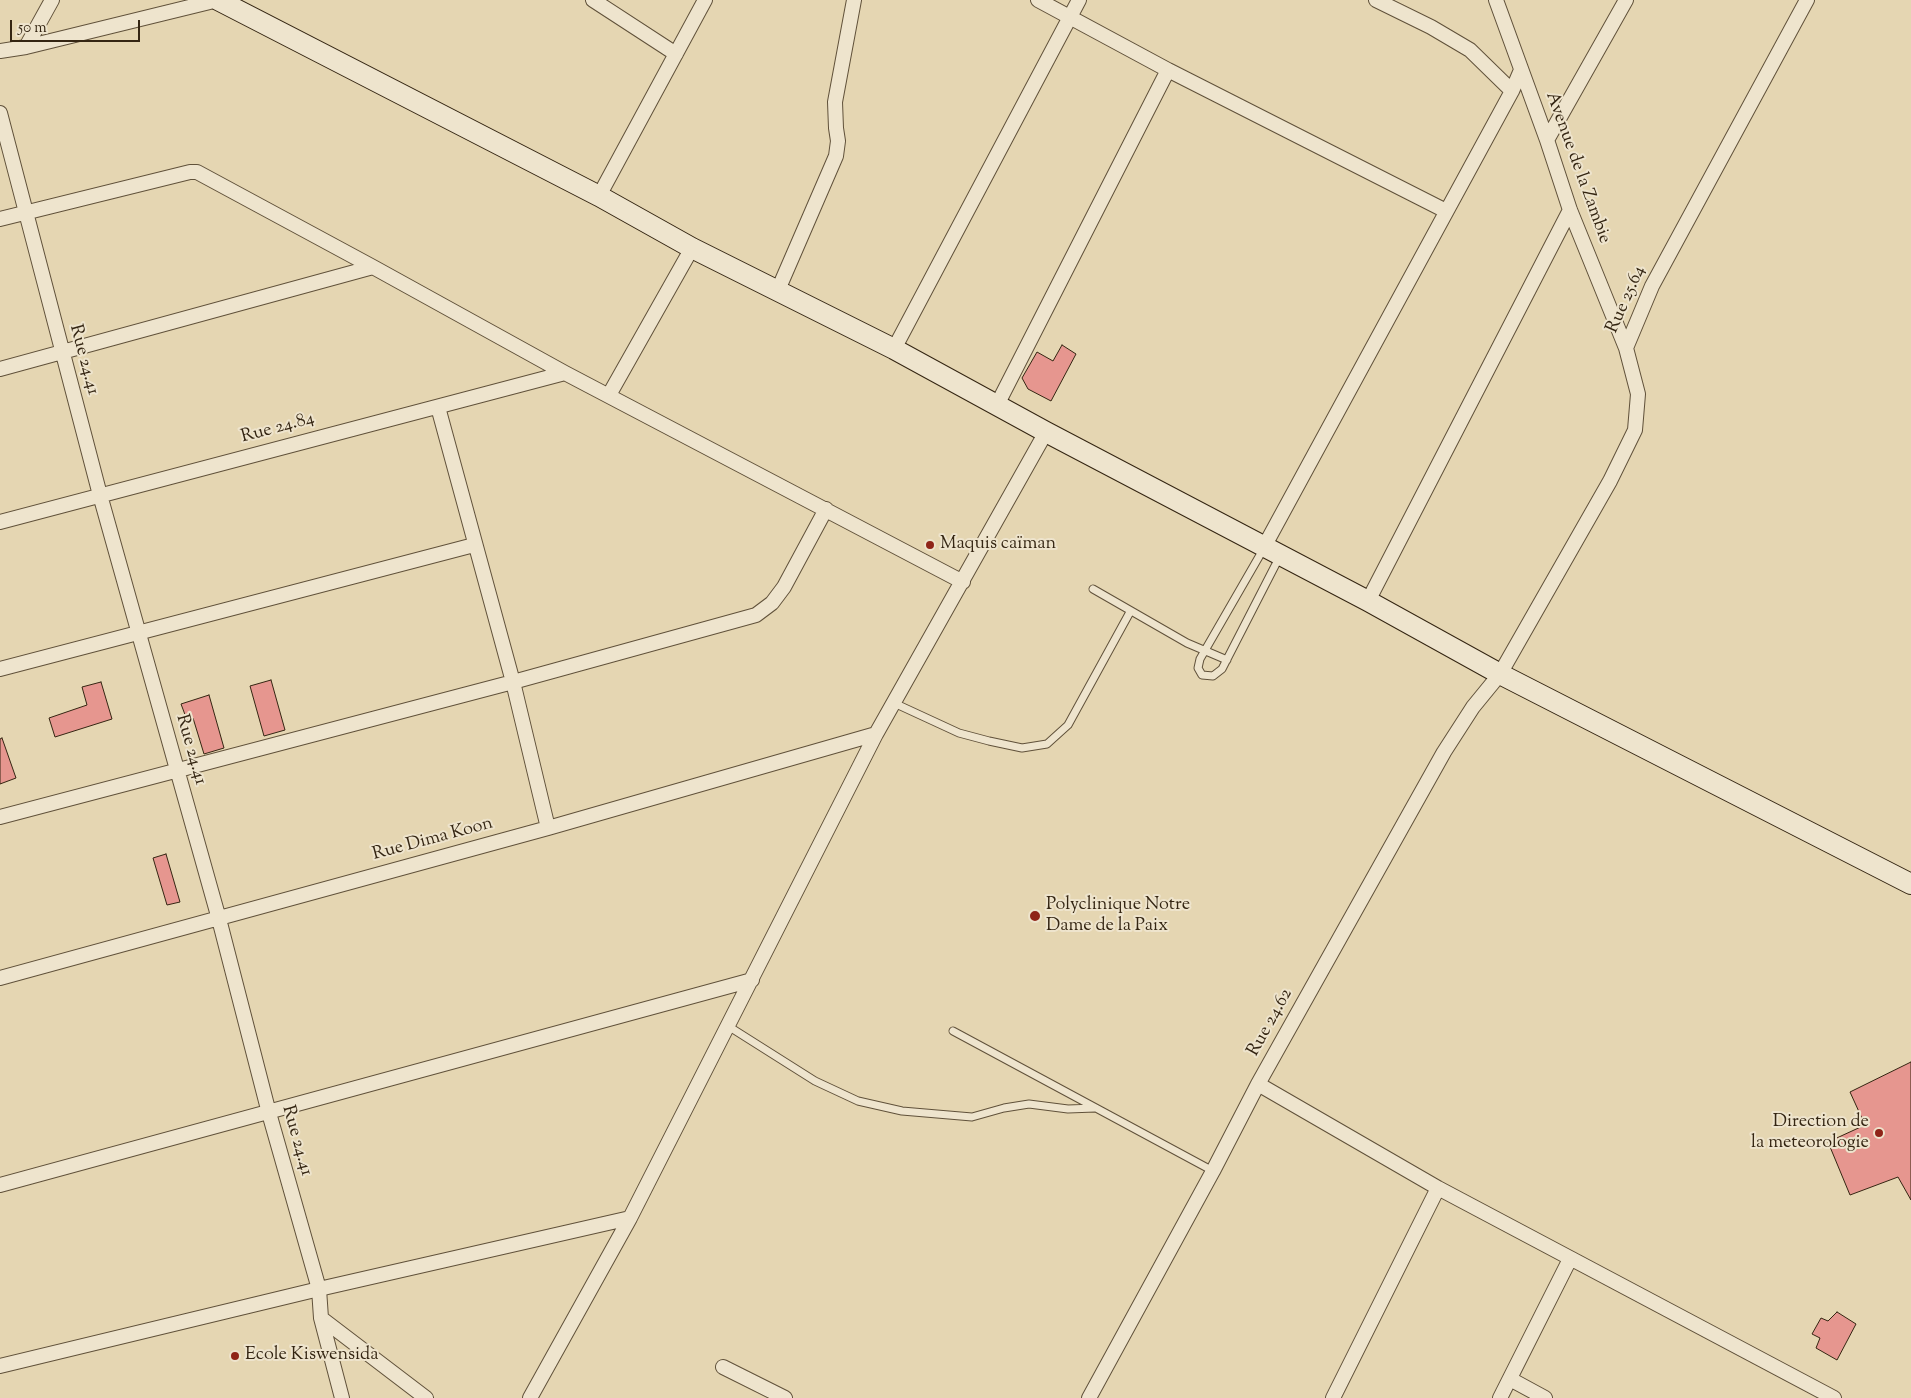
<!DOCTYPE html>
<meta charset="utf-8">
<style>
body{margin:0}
#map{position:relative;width:1911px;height:1398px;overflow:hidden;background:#e5d6b2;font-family:"Sorts Mill Goudy",serif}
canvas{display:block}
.scale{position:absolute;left:10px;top:20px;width:130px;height:22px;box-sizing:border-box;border:2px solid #342512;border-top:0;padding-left:6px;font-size:15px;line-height:18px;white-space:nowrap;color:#342512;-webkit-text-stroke:4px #eee4cd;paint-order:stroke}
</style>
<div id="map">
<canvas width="1911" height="1398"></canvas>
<div class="scale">50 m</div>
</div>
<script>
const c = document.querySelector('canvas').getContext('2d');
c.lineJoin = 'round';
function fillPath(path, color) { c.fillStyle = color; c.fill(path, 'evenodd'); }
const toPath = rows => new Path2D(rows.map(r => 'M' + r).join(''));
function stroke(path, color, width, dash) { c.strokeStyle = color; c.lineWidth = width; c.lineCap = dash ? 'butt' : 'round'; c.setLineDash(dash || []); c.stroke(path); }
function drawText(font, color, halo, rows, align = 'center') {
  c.font = font + ' "Sorts Mill Goudy",serif'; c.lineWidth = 4; c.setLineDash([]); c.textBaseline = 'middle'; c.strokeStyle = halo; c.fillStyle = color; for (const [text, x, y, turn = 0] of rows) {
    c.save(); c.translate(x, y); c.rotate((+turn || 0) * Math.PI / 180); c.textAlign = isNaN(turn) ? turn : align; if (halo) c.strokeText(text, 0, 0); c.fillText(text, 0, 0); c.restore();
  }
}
const building = toPath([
 [1062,345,1076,354,1051,401,1028,389,1022,378,1037,352,1053,361,1062,345],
 [271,680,285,730,264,736,250,686,271,680],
 [101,682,112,719,55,737,49,718,87,705,82,687,101,682],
 [209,695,224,748,204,754,193,718,187,720,181,704,209,695],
 [2,738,16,778,0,784,0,739,2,738],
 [166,854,180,902,167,905,153,858,166,854],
 [1911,1062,1911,1200,1898,1177,1850,1195,1828,1142,1865,1125,1850,1092,1911,1062],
 [1837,1312,1856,1324,1837,1360,1816,1348,1820,1338,1812,1334,1821,1318,1828,1321,1837,1312]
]);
fillPath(building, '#e6968f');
stroke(building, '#342512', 1);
const lane = toPath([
 [1264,548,1200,659,1198,668,1202,675,1213,676,1222,669,1280,556],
 [1093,589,1187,643,1227,660],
 [894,703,959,733,989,741,1022,748,1047,744,1068,725,1130,612],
 [728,1026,815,1081,858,1101,902,1111,972,1117,1004,1108,1029,1104,1068,1109,1095,1108],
 [953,1031,1213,1171]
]);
const street = toPath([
 [593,0,676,54],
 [1038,0,1168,70,1446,211],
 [1376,0,1431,27,1470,50,1512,91],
 [26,47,52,0],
 [0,51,26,47,218,0],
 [0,113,100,495,219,919,269,1113,319,1289,321,1318,342,1398],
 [1547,140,1626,0],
 [599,196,705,0],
 [0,219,190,172,197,172,373,267,565,373,963,582],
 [778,290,836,156,838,141,836,128,835,102,854,0],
 [1626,348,1652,286,1807,0],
 [894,349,1079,0],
 [0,369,373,267],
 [609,395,692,248],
 [997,405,1168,70],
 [438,407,513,682,548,828],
 [0,522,565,373],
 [1264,547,1512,91,1521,70],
 [1368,601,1570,210],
 [0,669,474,545],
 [0,817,513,682,756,615,772,603,784,587,826,509],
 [0,978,548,828,876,734],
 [1258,1084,1438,1188,1834,1398],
 [0,1185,752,980],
 [321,1318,426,1398],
 [0,1366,319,1289,630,1218],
 [723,1367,785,1398],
 [1510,1379,1545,1398],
 [530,1398,630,1218,876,734,1046,432],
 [1089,1398,1213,1171,1258,1084,1444,752,1473,707,1500,674,1610,481,1635,430,1638,394,1626,348,1570,210,1547,140,1496,0],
 [1333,1398,1438,1188],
 [1500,1398,1570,1259]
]);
const secondary = toPath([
 [218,0,599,196,692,248,894,349,1046,432,1368,601,1500,674,1911,884]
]);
stroke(lane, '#60513a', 9);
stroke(street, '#60513a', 16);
stroke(secondary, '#342512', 22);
stroke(lane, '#eee4cd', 7);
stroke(street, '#eee4cd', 14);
stroke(secondary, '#eee4cd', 20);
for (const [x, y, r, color] of [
 [930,545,5,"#8f2418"],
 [1035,916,6,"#8f2418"],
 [1879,1133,5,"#8f2418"],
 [235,1356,5,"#8f2418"]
]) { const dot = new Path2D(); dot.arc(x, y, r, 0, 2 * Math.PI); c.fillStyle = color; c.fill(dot); stroke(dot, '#eee4cd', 2); }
drawText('18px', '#342512', '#eee4cd', [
 ["Avenue de la Zambie",1577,168,70],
 ["Rue 25.64",1627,300,-66],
 ["Rue 24.41",83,360,75],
 ["Rue 24.84",278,429,-15],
 ["Rue 24.41",190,750,74],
 ["Rue Dima Koon",433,840,-15],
 ["Rue 24.62",1271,1023,-61],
 ["Rue 24.41",296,1141,74]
]);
drawText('18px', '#342512', '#eee4cd', [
 ["Maquis caïman",940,545],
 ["Polyclinique Notre",1046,906],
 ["Dame de la Paix",1046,927],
 ["Direction de",1869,1123,"right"],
 ["la meteorologie",1869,1144,"right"],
 ["Ecole Kiswensida",245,1356]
], 'left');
</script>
